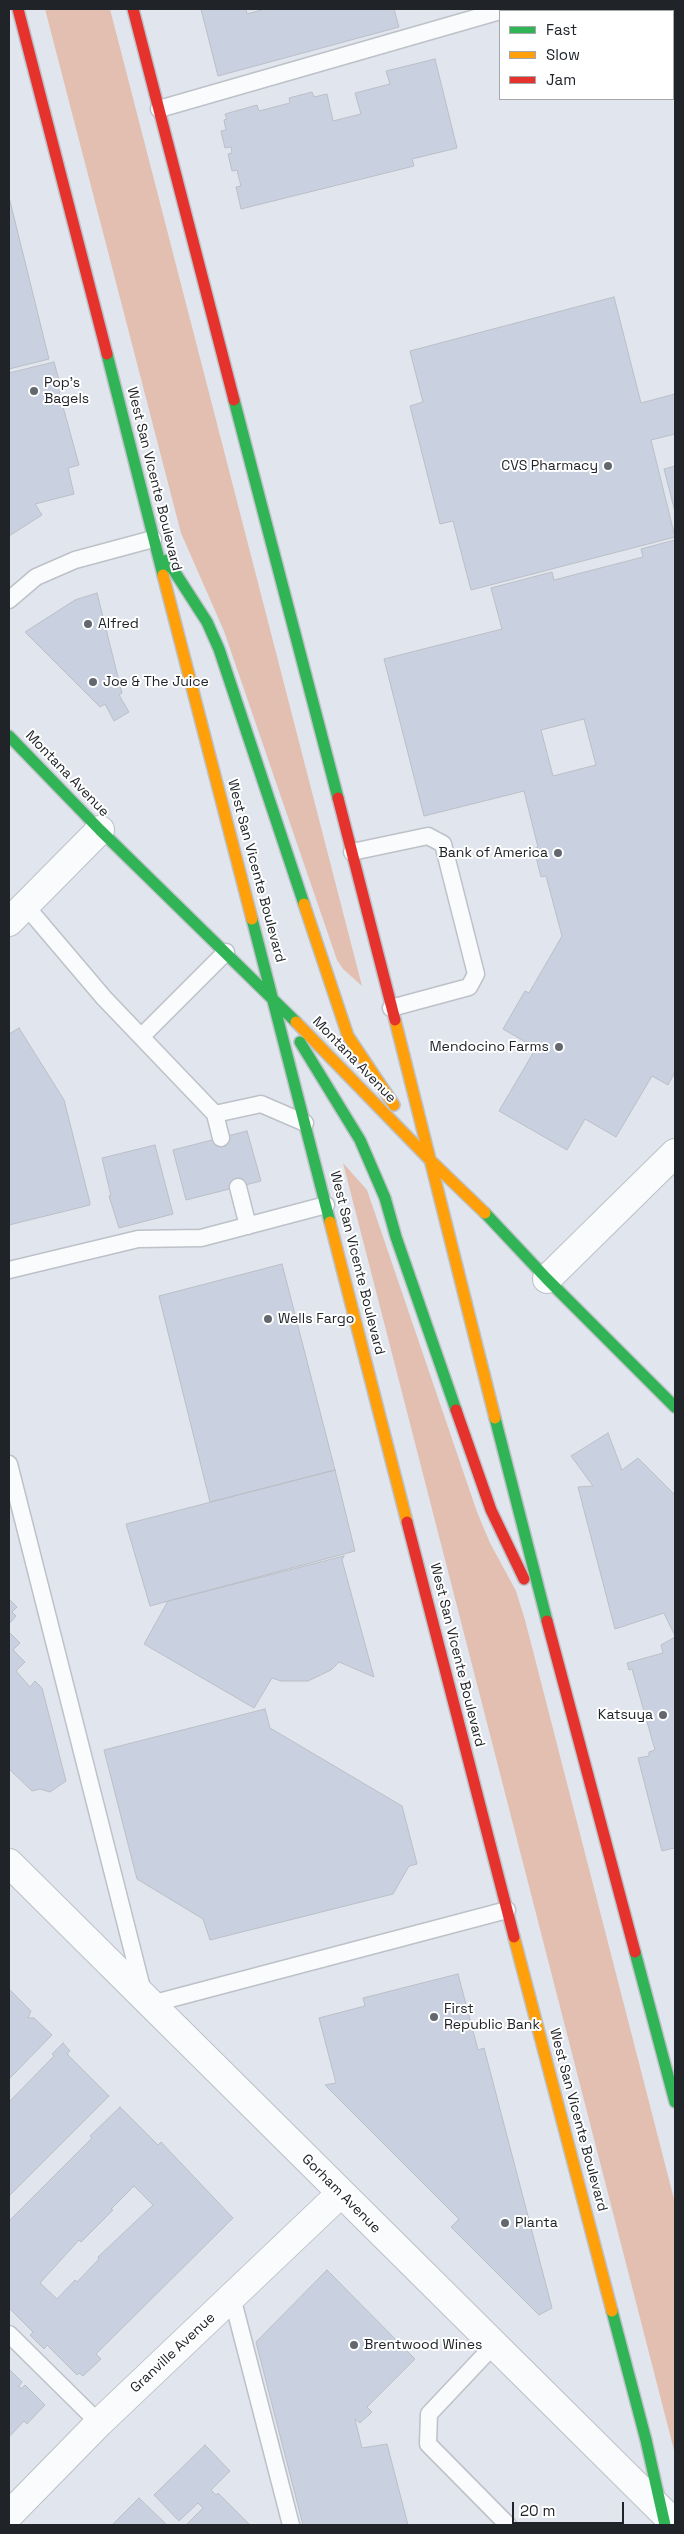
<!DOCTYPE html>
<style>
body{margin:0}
#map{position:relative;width:684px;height:2534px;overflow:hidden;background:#e0e5ee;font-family:"Space Grotesk",sans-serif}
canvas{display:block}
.frame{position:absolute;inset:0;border:10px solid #202429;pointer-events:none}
.legend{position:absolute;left:499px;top:10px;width:175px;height:90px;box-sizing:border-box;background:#fff;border:1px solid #a6a7a9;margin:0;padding:6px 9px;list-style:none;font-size:15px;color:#202429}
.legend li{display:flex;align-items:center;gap:10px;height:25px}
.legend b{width:25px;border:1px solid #a6a7a9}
.scale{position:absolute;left:512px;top:2502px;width:112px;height:22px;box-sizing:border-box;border:2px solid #202429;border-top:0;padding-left:6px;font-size:15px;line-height:18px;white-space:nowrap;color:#202429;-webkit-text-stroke:4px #fff;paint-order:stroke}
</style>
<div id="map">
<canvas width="684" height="2534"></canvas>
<div class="frame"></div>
<ul class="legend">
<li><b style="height:6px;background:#30b455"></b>Fast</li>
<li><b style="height:6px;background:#ff9f0a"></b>Slow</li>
<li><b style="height:6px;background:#e5322d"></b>Jam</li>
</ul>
<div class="scale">20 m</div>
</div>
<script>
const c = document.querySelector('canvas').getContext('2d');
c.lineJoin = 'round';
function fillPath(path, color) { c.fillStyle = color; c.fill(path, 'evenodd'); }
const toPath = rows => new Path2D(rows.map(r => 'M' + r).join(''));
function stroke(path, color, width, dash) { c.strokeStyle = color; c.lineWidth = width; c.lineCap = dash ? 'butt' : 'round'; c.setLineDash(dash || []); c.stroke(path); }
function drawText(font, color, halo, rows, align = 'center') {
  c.font = font + ' "Space Grotesk",sans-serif'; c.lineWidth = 4; c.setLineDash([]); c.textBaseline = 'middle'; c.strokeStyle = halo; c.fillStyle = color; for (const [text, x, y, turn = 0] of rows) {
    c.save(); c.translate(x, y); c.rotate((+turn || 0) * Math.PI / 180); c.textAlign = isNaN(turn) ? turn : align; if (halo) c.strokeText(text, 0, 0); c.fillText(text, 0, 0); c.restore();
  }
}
fillPath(toPath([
 [45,9,110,9,362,986,343,969,337,960,224,631,181,533],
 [343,1163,367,1190,477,1512,490,1543,516,1591,525,1620,675,2203,675,2454]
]), '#e2bfb0');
const building = toPath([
 [201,9,246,9,247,14,265,9,394,9,399,27,218,76,201,9],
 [435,59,457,148,412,159,414,166,241,209,236,187,241,186,237,170,232,171,228,154,232,153,231,147,225,148,221,131,226,130,224,120,227,119,225,114,257,105,259,111,290,103,289,98,312,92,314,97,327,94,333,121,361,114,355,93,390,84,386,71,435,59],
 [9,197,49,359,9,369,9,197],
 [614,297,641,403,675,394,675,434,651,440,675,537,471,590,453,521,440,524,410,406,423,402,410,351,614,297],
 [54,362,62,391,59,392,79,465,68,468,74,494,35,504,42,515,9,536,9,373,54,362],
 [675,466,675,512,664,469,675,466],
 [675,540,675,1072,668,1085,652,1076,616,1137,585,1119,567,1150,499,1111,536,1048,503,1029,525,991,529,993,562,936,546,876,541,877,534,849,538,847,524,791,424,816,384,659,502,629,491,588,552,572,554,580,643,557,641,549,675,540],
 [584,719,596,765,553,776,541,730,584,719],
 [97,593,122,693,119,695,129,712,114,721,105,704,100,707,25,632,75,600,97,593],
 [19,1028,64,1100,90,1203,90,1205,9,1225,9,1034,19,1028],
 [247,1131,261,1181,186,1200,173,1150,247,1131],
 [155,1145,173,1214,119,1228,109,1196,111,1196,102,1158,155,1145],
 [282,1264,335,1470,210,1502,159,1296,282,1264],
 [608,1433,622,1470,638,1458,675,1495,675,1636,664,1613,615,1629,578,1487,593,1486,571,1456,608,1433],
 [335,1470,355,1551,150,1606,126,1524,335,1470],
 [344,1556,342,1560,374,1677,339,1662,331,1670,308,1681,281,1681,272,1678,254,1708,144,1644,168,1601,344,1556],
 [9,1599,17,1607,12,1612,16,1616,9,1624,9,1599],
 [9,1632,20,1643,13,1650,25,1662,16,1671,30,1687,35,1681,42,1688,66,1781,50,1792,40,1789,32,1791,9,1769,9,1632],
 [675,1637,675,1851,674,1848,662,1851,638,1758,649,1756,649,1752,655,1750,632,1669,629,1670,627,1663,663,1653,661,1645,675,1637],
 [265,1709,270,1728,402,1806,417,1864,409,1866,393,1894,210,1940,203,1919,137,1879,104,1750,265,1709],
 [458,1974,478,2050,484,2048,552,2308,539,2315,451,2227,459,2219,325,2085,336,2083,319,2018,365,2006,363,1998,458,1974],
 [9,1989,31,2011,28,2018,34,2018,52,2035,9,2079,9,1989],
 [63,2043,70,2051,67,2054,109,2096,9,2196,9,2102,54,2056,52,2054,63,2043],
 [120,2107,158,2145,161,2142,233,2218,96,2354,101,2359,83,2376,79,2373,77,2375,47,2345,44,2349,30,2335,33,2332,10,2309,9,2310,9,2221,92,2138,90,2136,120,2107],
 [134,2186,153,2205,98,2257,99,2259,77,2282,75,2280,57,2299,40,2283,79,2240,81,2242,113,2210,111,2209,134,2186],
 [327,2270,415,2359,367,2407,372,2412,360,2423,355,2419,362,2448,387,2444,408,2525,303,2525,256,2342,327,2270],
 [9,2369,22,2382,19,2386,21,2389,25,2385,45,2405,27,2424,24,2421,9,2437,9,2369],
 [205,2445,230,2471,211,2490,216,2495,218,2493,250,2525,186,2525,203,2508,198,2503,179,2521,154,2495,205,2445],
 [139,2498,167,2525,112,2525,139,2498]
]);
fillPath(building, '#c9d1e1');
stroke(building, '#bbbec5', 1);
const lane = toPath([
 [654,9,655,11],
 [159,109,500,11],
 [9,600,36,577,75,560,153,539],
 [352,852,428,836,443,844,476,974,469,987,391,1008],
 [25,905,104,998,215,1114,221,1138],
 [142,1036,226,952],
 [215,1114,261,1104,305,1123],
 [238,1187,248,1226],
 [9,1270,138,1239,201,1238,326,1205],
 [9,1464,143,1992],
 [151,2004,507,1910],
 [232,2297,291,2525],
 [9,2334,99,2423],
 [493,2346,429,2414,428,2444,508,2525]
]);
const street = toPath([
 [9,922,100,830],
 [547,1279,675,1153],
 [9,1863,669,2518],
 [9,2515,99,2423,340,2194]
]);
const fast = toPath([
 [107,354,163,575],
 [234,400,338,798],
 [167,560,207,622,219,649,304,904],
 [9,736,100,830,296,1022],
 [252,919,330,1222],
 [300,1042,360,1140,385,1198,396,1237,456,1410],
 [485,1213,547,1279,675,1407],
 [495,1418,547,1621],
 [635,1952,675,2102],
 [612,2311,646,2440,665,2525]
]);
const slow = toPath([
 [163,575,252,919],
 [304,904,348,1036,394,1105],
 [395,1020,495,1418],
 [296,1022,430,1160,485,1213],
 [330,1222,407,1522],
 [514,1937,612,2311]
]);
const jam = toPath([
 [18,9,107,354],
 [133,9,234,400],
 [338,798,395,1020],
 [456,1410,491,1510,524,1579],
 [407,1522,514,1937],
 [547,1621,635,1952]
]);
stroke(lane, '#bdc1c8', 19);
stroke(street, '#bdc1c8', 30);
stroke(fast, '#bdc1c8', 14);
stroke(slow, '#bdc1c8', 14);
stroke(jam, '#bdc1c8', 14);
stroke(lane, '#fafbfc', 16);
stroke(street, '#fafbfc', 28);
stroke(fast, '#30b455', 11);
stroke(slow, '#ff9f0a', 11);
stroke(jam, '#e5322d', 11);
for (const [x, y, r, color] of [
 [34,391,5,"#63686e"],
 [608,466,5,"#63686e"],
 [88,624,5,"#63686e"],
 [93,682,5,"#63686e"],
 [558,853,5,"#63686e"],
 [559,1047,5,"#63686e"],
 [268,1319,5,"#63686e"],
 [663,1715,5,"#63686e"],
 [434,2017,5,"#63686e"],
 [505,2223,5,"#63686e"],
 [354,2345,5,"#63686e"]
]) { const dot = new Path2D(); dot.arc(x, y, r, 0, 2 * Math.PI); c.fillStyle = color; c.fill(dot); stroke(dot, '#fff', 2); }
drawText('14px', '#202429', '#fff', [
 ["Pop's",44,383],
 ["Bagels",44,399],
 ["CVS Pharmacy",598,466,"right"],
 ["Alfred",98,624],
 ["Joe & The Juice",103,682],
 ["Bank of America",548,853,"right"],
 ["Mendocino Farms",549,1047,"right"],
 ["Wells Fargo",278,1319],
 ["Katsuya",653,1715,"right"],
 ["First",444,2009],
 ["Republic Bank",444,2025],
 ["Planta",515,2223],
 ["Brentwood Wines",364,2345]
], 'left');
drawText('14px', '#202429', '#fff', [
 ["West San Vicente Boulevard",154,479,76],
 ["Montana Avenue",67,774,46],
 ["West San Vicente Boulevard",256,871,75],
 ["Montana Avenue",354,1060,46],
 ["West San Vicente Boulevard",357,1263,76],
 ["West San Vicente Boulevard",457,1655,76],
 ["West San Vicente Boulevard",578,2120,75],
 ["Gorham Avenue",341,2194,45],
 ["Granville Avenue",173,2353,-43]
]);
</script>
